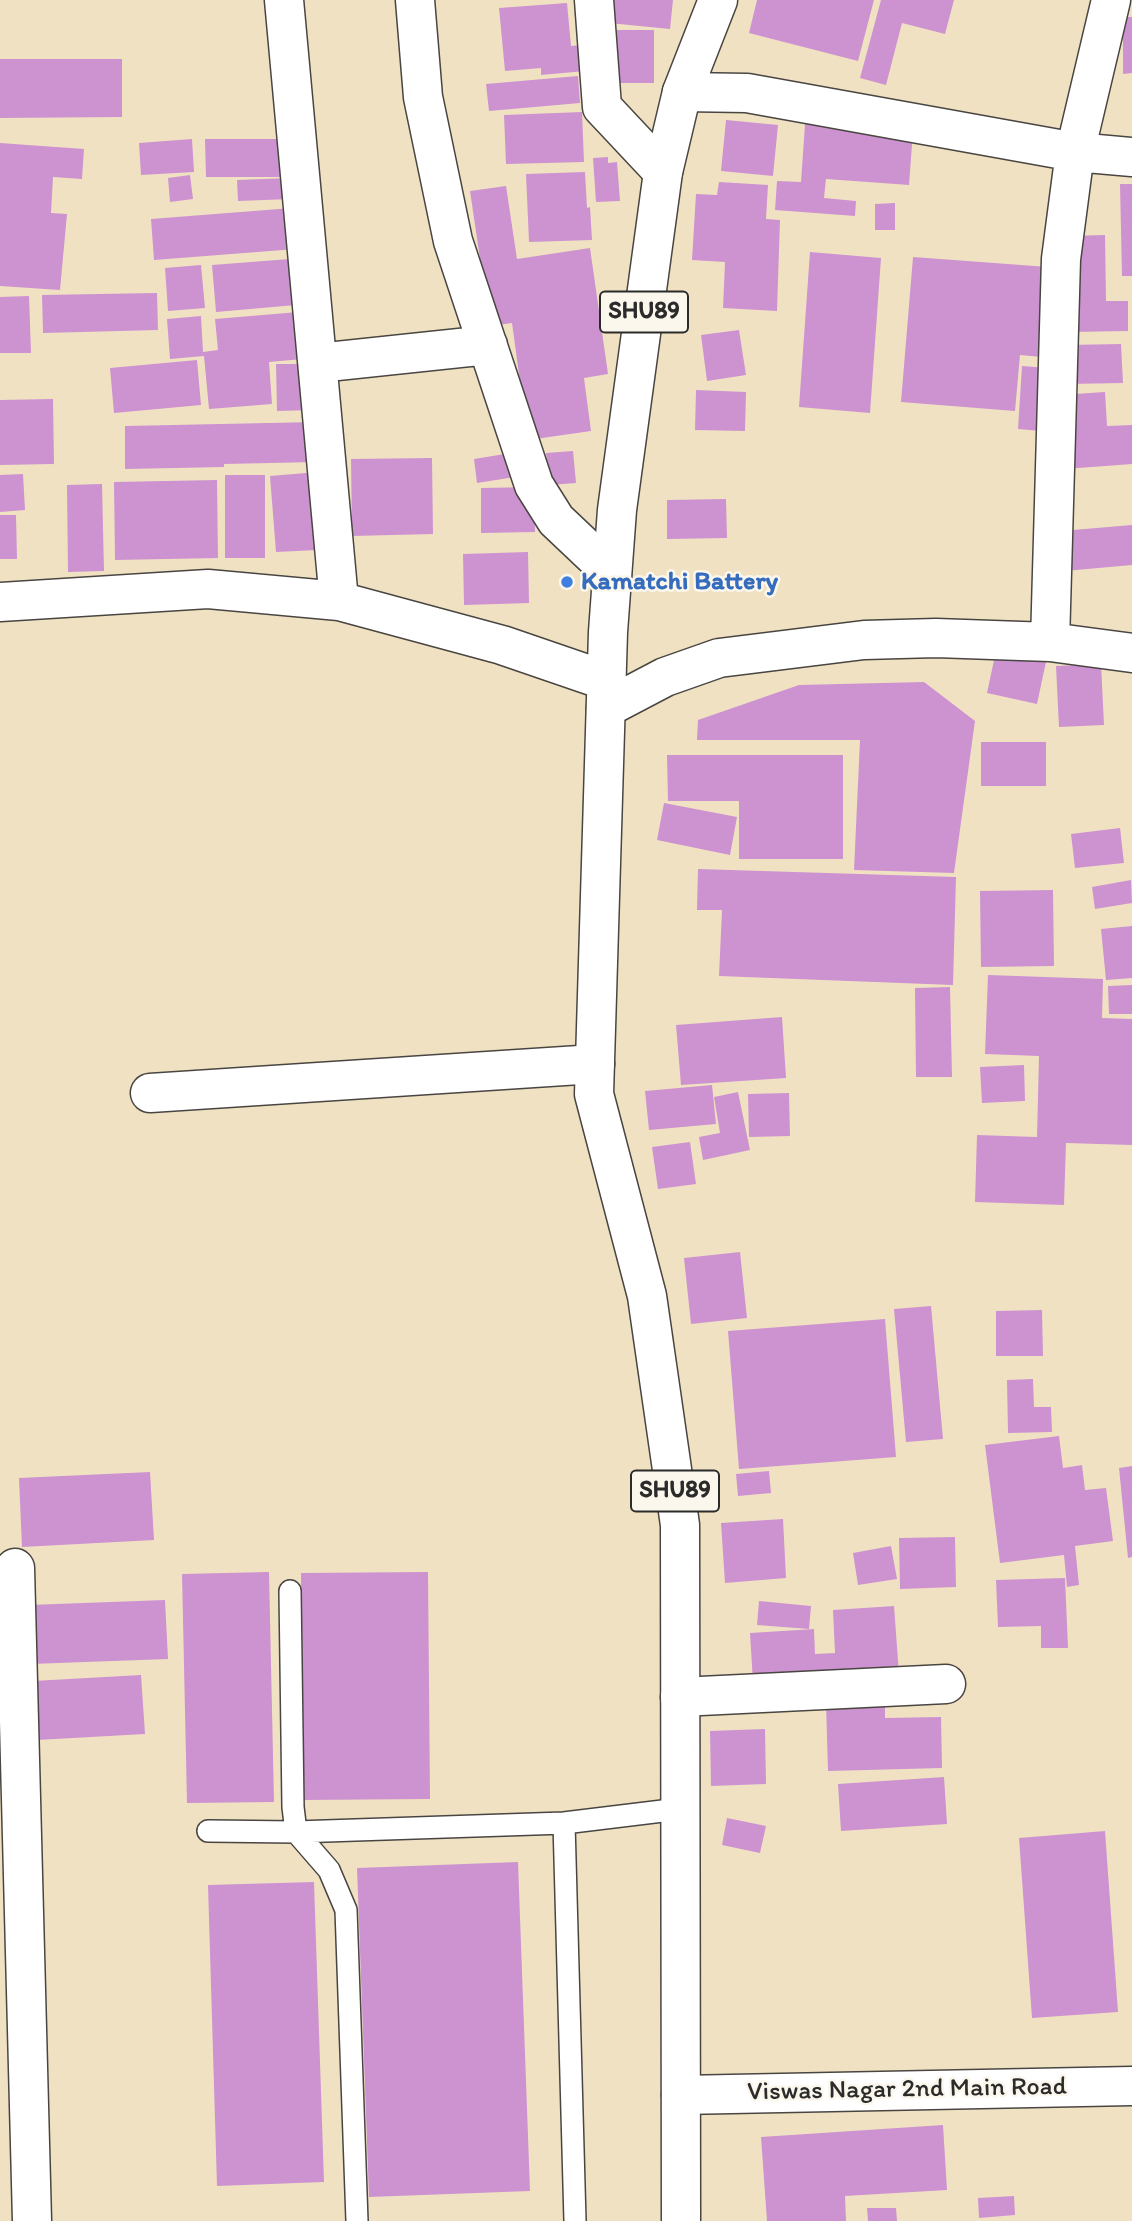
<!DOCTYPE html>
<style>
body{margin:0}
canvas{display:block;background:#f0e1c2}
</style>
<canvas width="1132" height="2221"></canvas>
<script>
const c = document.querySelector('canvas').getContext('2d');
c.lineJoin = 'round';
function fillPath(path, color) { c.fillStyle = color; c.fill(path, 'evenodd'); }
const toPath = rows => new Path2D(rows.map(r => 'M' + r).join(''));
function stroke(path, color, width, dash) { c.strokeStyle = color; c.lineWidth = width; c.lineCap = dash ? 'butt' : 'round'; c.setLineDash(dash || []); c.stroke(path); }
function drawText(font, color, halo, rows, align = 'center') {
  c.font = font + ' Itim,sans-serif'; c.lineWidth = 5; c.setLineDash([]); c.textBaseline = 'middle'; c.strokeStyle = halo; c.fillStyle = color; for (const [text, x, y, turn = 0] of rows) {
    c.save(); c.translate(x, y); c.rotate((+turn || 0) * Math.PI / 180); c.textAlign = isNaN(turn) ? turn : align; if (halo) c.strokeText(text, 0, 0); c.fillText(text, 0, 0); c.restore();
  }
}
fillPath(toPath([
 [611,0,673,0,670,29,609,23],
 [757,0,874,0,858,61,749,33],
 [881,0,954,0,945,34,902,23,886,85,860,78],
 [567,3,571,46,582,45,585,71,541,75,541,68,505,71,499,8],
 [1123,17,1132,17,1132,73,1123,74],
 [606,30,654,30,654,83,607,83],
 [0,59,122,59,122,117,0,118],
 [578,76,580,103,489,111,486,84],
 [582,112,584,162,506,164,504,115],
 [726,120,778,125,773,176,721,171],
 [805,124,913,131,909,185,826,179,824,198,856,201,855,216,775,210,777,181,801,182],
 [192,139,194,172,141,175,139,143],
 [205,139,285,139,285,177,206,177],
 [0,143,84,149,82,179,53,177,51,213,67,214,60,290,0,286],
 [608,157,608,163,617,162,620,201,596,202,593,158],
 [585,172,587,208,590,207,592,240,529,242,526,174],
 [190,175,193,199,170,202,168,178],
 [290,178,291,199,238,201,237,180],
 [719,182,768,185,766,219,780,220,777,311,723,308,725,262,692,260,696,194,717,195],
 [1120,184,1132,184,1132,276,1122,276],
 [506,186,517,259,590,248,608,374,584,378,591,431,528,440,512,323,490,326,470,191],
 [895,203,895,230,875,230,875,204],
 [292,208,296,249,154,260,151,219],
 [1105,235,1106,301,1128,301,1128,331,1070,332,1068,236],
 [810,252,881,258,870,413,799,407],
 [913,257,1048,267,1042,357,1020,355,1015,411,901,402],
 [303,258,307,304,216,312,212,265],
 [201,265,205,308,168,311,165,268],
 [157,293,158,330,43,333,42,295],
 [29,296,31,353,0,353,0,297],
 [310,311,314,358,269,362,272,404,209,409,204,356,170,359,167,319,201,316,203,352,218,350,215,319],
 [739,330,746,375,707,381,701,335],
 [1121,344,1123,383,1067,384,1066,345],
 [197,360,201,405,114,413,110,368],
 [276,364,314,364,315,410,277,411],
 [1022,366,1047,368,1041,431,1018,429],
 [696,390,746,392,745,431,695,430],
 [1105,392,1107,426,1132,425,1132,464,1065,469,1059,395],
 [53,399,54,464,0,465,0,400],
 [316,422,317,462,224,464,224,467,125,469,125,426],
 [573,451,576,483,549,485,546,453],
 [511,453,515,477,477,483,474,459],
 [432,458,433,534,352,536,351,459],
 [318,472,317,550,276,552,270,476],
 [23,474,25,510,0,512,0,475],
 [225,475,265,475,265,558,225,558],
 [217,480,218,558,115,560,114,482],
 [102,484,104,571,68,572,67,485],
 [534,487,535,532,481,533,481,488],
 [726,499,727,538,667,539,667,500],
 [0,515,16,515,17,559,0,559],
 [1132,525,1132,565,1065,571,1061,531],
 [528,552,529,603,464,605,463,554],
 [997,646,1047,657,1037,704,987,693],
 [1101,664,1104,725,1059,727,1056,666],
 [924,682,975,721,954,873,854,870,860,740,697,740,698,720,799,685],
 [981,742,1046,742,1046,786,981,786],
 [667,755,843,755,843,859,739,859,739,801,668,801],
 [664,803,737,817,730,855,657,840],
 [1120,828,1124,863,1075,868,1071,834],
 [698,869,956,877,953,985,719,976,722,910,697,910],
 [1131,880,1132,903,1095,909,1092,887],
 [1053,890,1054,966,981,967,980,891],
 [1132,926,1132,978,1106,980,1101,929],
 [988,975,1103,979,1102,1018,1132,1019,1132,1145,1066,1143,1064,1205,975,1202,977,1135,1037,1137,1039,1056,985,1054],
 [1132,985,1132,1014,1109,1014,1108,986],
 [950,987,952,1077,916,1077,915,988],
 [782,1017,786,1078,681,1085,676,1025],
 [1024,1065,1025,1101,982,1103,980,1067],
 [712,1085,716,1124,649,1130,645,1091],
 [738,1092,750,1150,703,1160,699,1137,720,1133,714,1097],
 [789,1093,790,1136,749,1137,748,1094],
 [690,1142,696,1184,658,1189,652,1147],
 [740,1252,747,1318,691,1324,684,1258],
 [931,1306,943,1439,906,1442,894,1309],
 [1042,1310,1043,1356,996,1356,996,1311],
 [885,1319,896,1457,739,1469,728,1331],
 [1033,1379,1034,1407,1051,1407,1052,1432,1008,1433,1007,1380],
 [1059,1436,1063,1468,1082,1465,1085,1490,1106,1488,1113,1541,1075,1546,1079,1585,1067,1587,1064,1555,1000,1563,985,1445],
 [1132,1466,1132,1557,1128,1558,1119,1468],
 [769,1471,771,1493,738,1496,736,1474],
 [150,1472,154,1540,22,1547,19,1478],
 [783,1519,786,1578,725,1583,721,1523],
 [955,1537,956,1587,900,1589,899,1538],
 [891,1546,897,1579,858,1585,853,1553],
 [269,1572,274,1802,187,1803,182,1574],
 [428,1572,430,1799,303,1800,301,1573],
 [1065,1578,1068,1648,1041,1648,1041,1626,998,1627,996,1580],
 [165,1600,168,1659,31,1664,29,1605],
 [759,1601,811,1606,809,1629,757,1625],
 [894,1606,899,1674,753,1683,750,1633,814,1629,815,1654,835,1653,833,1610],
 [141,1675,145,1734,37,1740,33,1681],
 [885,1702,885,1718,941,1717,942,1768,828,1771,826,1703],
 [765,1729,766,1784,711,1786,710,1731],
 [944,1777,947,1824,841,1831,838,1784],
 [727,1818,766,1826,760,1853,722,1845],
 [1105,1831,1118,2012,1032,2018,1019,1838],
 [518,1862,530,2191,369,2197,357,1868],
 [314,1882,324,2182,217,2186,208,1885],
 [943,2125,947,2190,845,2196,846,2221,767,2221,761,2137],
 [1014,2196,1015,2215,979,2218,978,2198],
 [867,2208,896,2208,897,2221,868,2221]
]), '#cd93d1');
const service = toPath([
 [564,1823,575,2221],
 [208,1831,296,1832,293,1807,290,1591],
 [357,2221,346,1910,329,1870,296,1832,564,1823,679,1809]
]);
const minor = toPath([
 [284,0,339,601],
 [415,0,423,97,453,241,534,485,556,520,612,573],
 [594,0,602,107,663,172],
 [682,92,747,93,1075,152,1132,157],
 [318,363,488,345],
 [0,602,208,589,339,601,502,645,607,681],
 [1050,642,1061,259,1075,152,1111,0],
 [606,708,665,677,719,658,864,640,936,638,1050,642,1132,653],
 [150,1093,595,1064],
 [15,1568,32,2221],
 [680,1697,946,1684],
 [681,2095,1132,2086]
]);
const primary = toPath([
 [681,2221,680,1525,647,1296,594,1094,608,632,617,510,663,172,682,92,718,0]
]);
stroke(service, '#494642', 24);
stroke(minor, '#494642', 41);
stroke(primary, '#494642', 41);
stroke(service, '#fff', 21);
stroke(minor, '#fff', 38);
stroke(primary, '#fff', 38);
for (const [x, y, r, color] of [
 [567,582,7,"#3f7fe0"]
]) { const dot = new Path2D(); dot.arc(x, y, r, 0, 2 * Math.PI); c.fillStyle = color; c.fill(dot); stroke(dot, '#fbf7ec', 2.5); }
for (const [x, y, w] of [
 [644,312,88],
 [675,1491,88]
]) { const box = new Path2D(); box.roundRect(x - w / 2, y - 20.5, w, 41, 5); c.fillStyle = '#fbf7ec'; c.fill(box); stroke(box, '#2b2b2b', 2); }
drawText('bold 24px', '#2b2b2b', null, [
 ["SHU89",644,312],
 ["SHU89",675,1491]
]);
drawText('bold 26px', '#366cbe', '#fbf7ec', [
 ["Kamatchi Battery",581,582]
], 'left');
drawText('26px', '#2b2b2b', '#fbf7ec', [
 ["Viswas Nagar 2nd Main Road",907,2090,-1]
]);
</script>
